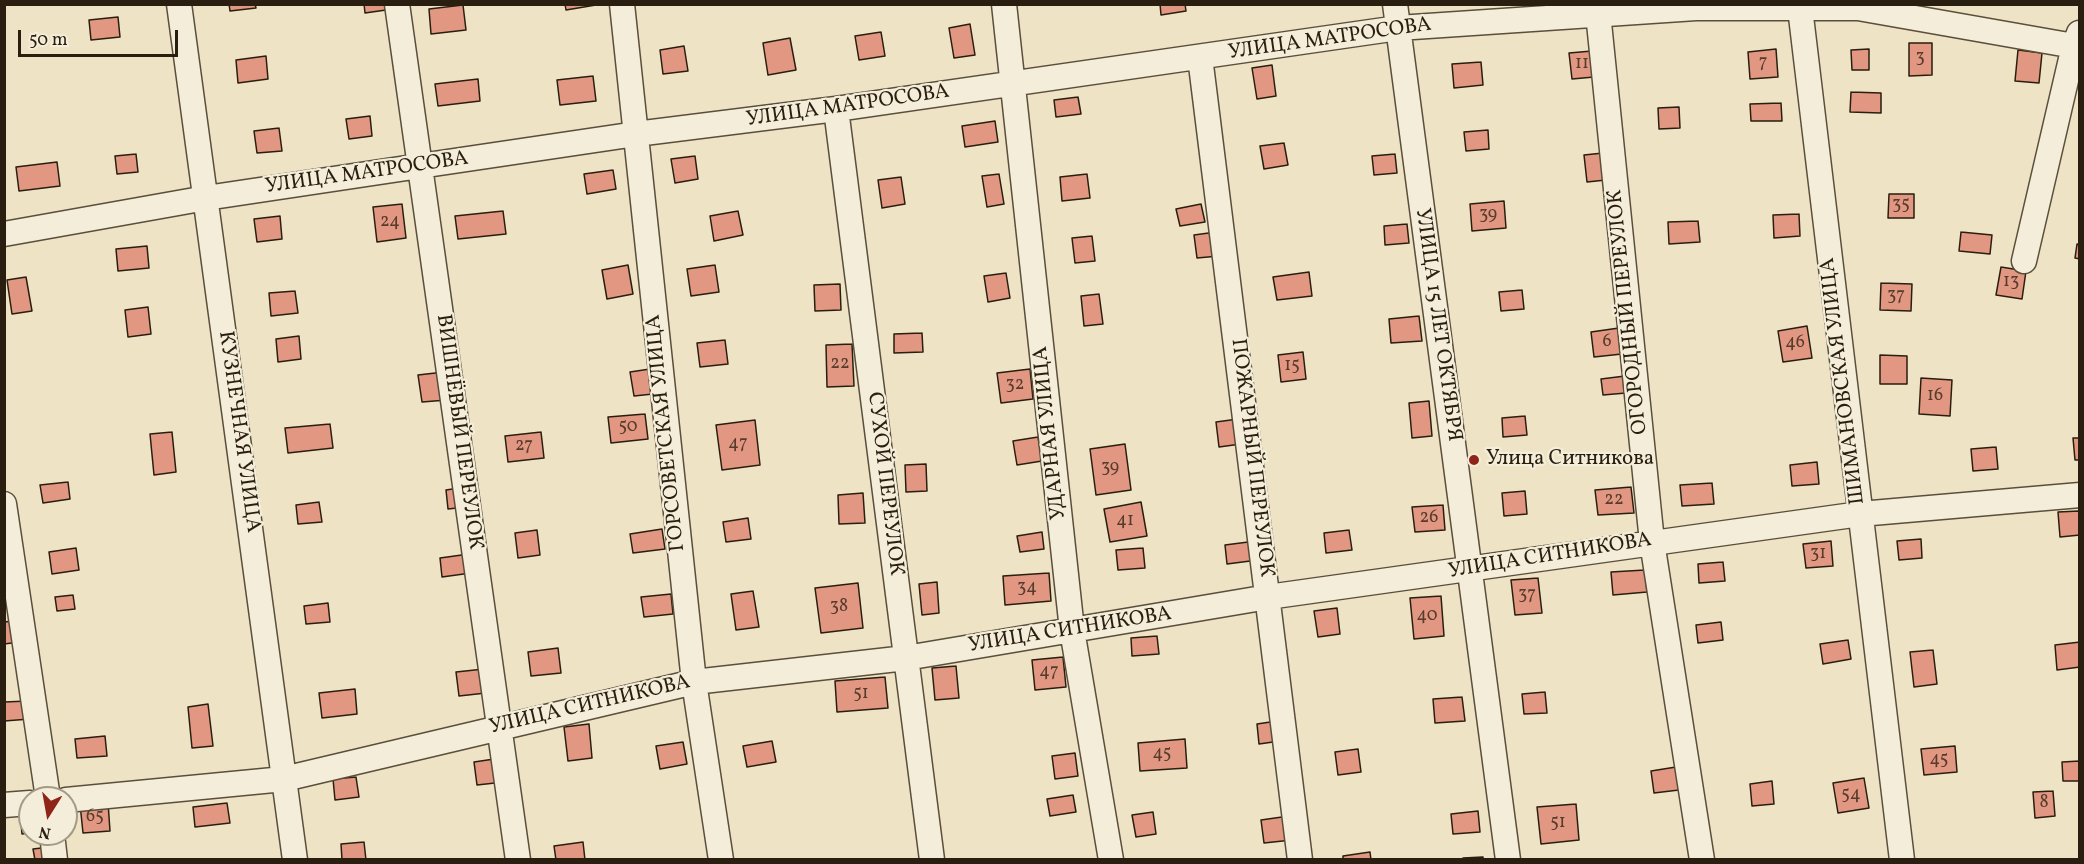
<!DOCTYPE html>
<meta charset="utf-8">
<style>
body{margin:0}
#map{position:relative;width:2084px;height:864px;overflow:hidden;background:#eee3c4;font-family:Vollkorn,serif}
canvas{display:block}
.frame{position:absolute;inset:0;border:6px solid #291e0f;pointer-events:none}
.north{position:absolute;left:18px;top:786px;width:60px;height:60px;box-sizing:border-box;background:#f4edd9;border:2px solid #a39a88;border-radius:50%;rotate:191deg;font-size:16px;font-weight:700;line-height:24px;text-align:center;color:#291e0f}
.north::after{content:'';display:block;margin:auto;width:21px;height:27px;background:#8f2418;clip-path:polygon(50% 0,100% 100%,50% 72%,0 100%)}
.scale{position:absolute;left:18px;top:30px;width:160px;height:27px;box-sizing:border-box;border:3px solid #291e0f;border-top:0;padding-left:8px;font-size:18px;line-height:21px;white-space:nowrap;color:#291e0f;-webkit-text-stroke:4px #f4edd9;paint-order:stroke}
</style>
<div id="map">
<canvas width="2084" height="864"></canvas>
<div class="frame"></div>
<div class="north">N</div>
<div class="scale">50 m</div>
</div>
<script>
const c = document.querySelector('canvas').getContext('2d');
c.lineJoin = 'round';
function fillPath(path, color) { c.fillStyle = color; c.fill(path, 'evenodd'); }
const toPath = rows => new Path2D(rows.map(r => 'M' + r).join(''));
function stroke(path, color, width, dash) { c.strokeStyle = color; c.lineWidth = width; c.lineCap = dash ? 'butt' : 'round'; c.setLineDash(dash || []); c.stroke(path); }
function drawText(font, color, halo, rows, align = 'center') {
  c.font = font + ' Vollkorn,serif'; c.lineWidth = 4.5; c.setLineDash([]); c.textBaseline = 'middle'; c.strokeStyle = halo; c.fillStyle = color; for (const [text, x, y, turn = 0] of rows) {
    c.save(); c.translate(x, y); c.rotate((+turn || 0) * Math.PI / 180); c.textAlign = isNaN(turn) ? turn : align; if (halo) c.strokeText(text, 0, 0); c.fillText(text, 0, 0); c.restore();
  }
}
const building = toPath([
 [229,4,255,4,256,8,230,11,229,4],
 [364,4,393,4,393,9,365,13,364,4],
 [565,4,596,4,596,5,566,10,565,4],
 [1160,4,1185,4,1186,11,1161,15,1160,4],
 [463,5,466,30,431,34,429,9,463,5],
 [118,17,120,37,91,40,89,20,118,17],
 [970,24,975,55,954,58,949,28,970,24],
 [881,32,885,56,859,60,855,36,881,32],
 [790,38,796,70,768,75,763,43,790,38],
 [1909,43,1932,43,1932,75,1909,76,1909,43],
 [684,46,688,71,663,74,660,50,684,46],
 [1776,49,1778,77,1750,79,1748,52,1776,49],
 [1869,49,1869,70,1852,70,1851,50,1869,49],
 [2018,50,2042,53,2039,83,2015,81,2018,50],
 [1592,51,1594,77,1572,79,1569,53,1592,51],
 [266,56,268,79,238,83,236,60,266,56],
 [1481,62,1483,85,1454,88,1452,64,1481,62],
 [1272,65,1276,96,1257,99,1252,68,1272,65],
 [593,76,596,101,560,105,557,80,593,76],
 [478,79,480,101,438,106,435,84,478,79],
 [1851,92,1881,93,1881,113,1850,112,1851,92],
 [1078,97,1081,114,1056,117,1054,100,1078,97],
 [1781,103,1782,121,1751,121,1750,104,1781,103],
 [1679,107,1680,128,1659,129,1658,108,1679,107],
 [370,116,372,136,349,139,346,119,370,116],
 [995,121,998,142,965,147,962,126,995,121],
 [279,128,282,151,257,153,254,131,279,128],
 [1488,130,1489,149,1466,151,1464,132,1488,130],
 [1284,143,1288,165,1264,169,1260,146,1284,143],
 [1603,153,1606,180,1587,182,1584,155,1603,153],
 [136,154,138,172,117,174,115,156,136,154],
 [1395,154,1397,173,1374,175,1372,156,1395,154],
 [695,156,698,179,675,183,671,159,695,156],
 [57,162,60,186,19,191,16,167,57,162],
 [613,170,616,189,587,194,584,174,613,170],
 [999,174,1004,204,987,207,982,176,999,174],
 [1087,174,1090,198,1062,201,1060,177,1087,174],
 [901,177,905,204,882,208,878,180,901,177],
 [1889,194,1914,194,1914,218,1888,218,1889,194],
 [1504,201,1506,228,1472,231,1470,204,1504,201],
 [402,204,406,238,377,242,373,207,402,204],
 [1201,204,1205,222,1180,226,1176,209,1201,204],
 [503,211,506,234,458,239,455,216,503,211],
 [738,211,743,235,714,241,710,216,738,211],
 [1799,214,1800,236,1774,238,1773,215,1799,214],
 [280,216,282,239,257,242,254,219,280,216],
 [1698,221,1700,242,1669,244,1668,222,1698,221],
 [1407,224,1409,243,1385,245,1384,226,1407,224],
 [1216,232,1219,256,1197,258,1194,235,1216,232],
 [1961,232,1992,235,1990,254,1959,251,1961,232],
 [1092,236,1095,261,1075,263,1072,238,1092,236],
 [2077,244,2080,245,2080,259,2075,258,2077,244],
 [147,246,149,268,118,271,116,249,147,246],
 [628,265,633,294,607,299,602,270,628,265],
 [715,265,719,292,691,296,687,269,715,265],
 [2001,267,2026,271,2022,299,1996,295,2001,267],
 [1309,272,1312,296,1277,300,1273,277,1309,272],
 [1006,273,1010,298,988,302,984,276,1006,273],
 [26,277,32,311,12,314,7,280,26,277],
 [1881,283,1912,284,1911,311,1880,310,1881,283],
 [840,284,841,310,815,311,814,285,840,284],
 [1522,290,1524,309,1501,311,1499,292,1522,290],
 [295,291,298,313,271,316,269,293,295,291],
 [1099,294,1103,324,1084,326,1081,296,1099,294],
 [148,307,151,334,128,337,125,310,148,307],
 [1419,316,1422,341,1391,343,1389,319,1419,316],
 [1807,326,1812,358,1783,362,1778,331,1807,326],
 [1619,328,1622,354,1594,357,1591,332,1619,328],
 [922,333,923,352,894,353,894,334,922,333],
 [299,336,301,359,278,362,276,339,299,336],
 [725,340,728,364,700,367,697,343,725,340],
 [852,344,854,386,827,387,826,345,852,344],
 [1303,352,1306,379,1281,382,1278,355,1303,352],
 [1880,355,1907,356,1907,384,1880,384,1880,355],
 [650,369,653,394,634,396,630,372,650,369],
 [1030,369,1033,399,1001,403,997,373,1030,369],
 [444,372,447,400,422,402,418,375,444,372],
 [1625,376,1626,393,1603,395,1601,379,1625,376],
 [1921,378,1952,380,1950,416,1919,414,1921,378],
 [1429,401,1432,436,1412,438,1409,403,1429,401],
 [645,414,648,439,611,443,608,417,645,414],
 [1525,416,1527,435,1503,437,1502,418,1525,416],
 [1238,419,1241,444,1219,447,1216,422,1238,419],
 [755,420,760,465,722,470,716,425,755,420],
 [330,424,333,448,288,453,285,428,330,424],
 [172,432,176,472,154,475,150,434,172,432],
 [541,432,544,458,508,462,505,436,541,432],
 [1038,437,1042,461,1017,465,1013,441,1038,437],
 [2073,438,2080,438,2080,460,2075,460,2073,438],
 [1125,444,1131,490,1096,495,1090,449,1125,444],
 [1996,447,1998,469,1973,471,1971,449,1996,447],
 [1817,462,1819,484,1792,486,1790,465,1817,462],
 [926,464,927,491,906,492,905,465,926,464],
 [68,482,70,499,43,503,40,485,68,482],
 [1712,483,1714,504,1682,506,1680,485,1712,483],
 [472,486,475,506,448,509,446,490,472,486],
 [1631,487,1634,513,1598,515,1595,490,1631,487],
 [1525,491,1527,514,1504,516,1502,493,1525,491],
 [863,493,865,523,839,524,838,495,863,493],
 [319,502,322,522,298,524,296,505,319,502],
 [1141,502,1147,536,1110,542,1104,509,1141,502],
 [1443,505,1445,530,1415,532,1412,507,1443,505],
 [2079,511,2080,535,2060,537,2058,512,2079,511],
 [748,518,751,539,726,542,723,522,748,518],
 [662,529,665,549,633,553,630,534,662,529],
 [537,530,540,555,518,558,515,533,537,530],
 [1349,530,1352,550,1326,553,1324,533,1349,530],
 [1042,532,1044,549,1020,552,1017,536,1042,532],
 [1921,539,1922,558,1899,560,1897,541,1921,539],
 [1256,541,1258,560,1227,564,1225,545,1256,541],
 [1831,541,1833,566,1806,568,1803,544,1831,541],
 [76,548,79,570,52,574,49,552,76,548],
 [1143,548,1145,568,1118,570,1116,550,1143,548],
 [469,554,471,573,442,577,440,558,469,554],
 [1723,562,1725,581,1699,583,1698,564,1723,562],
 [1645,570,1647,592,1613,595,1611,572,1645,570],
 [1049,573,1051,601,1005,605,1003,576,1049,573],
 [1538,578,1542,613,1515,615,1511,580,1538,578],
 [937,582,939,613,922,615,919,584,937,582],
 [858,583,863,628,821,633,815,588,858,583],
 [753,591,759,627,736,630,731,594,753,591],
 [671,594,673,614,644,617,641,597,671,594],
 [73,595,75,609,57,611,55,597,73,595],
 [1441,596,1444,636,1414,639,1410,598,1441,596],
 [328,603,330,622,306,624,304,606,328,603],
 [1337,608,1340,634,1318,637,1314,611,1337,608],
 [25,620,28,641,4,644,4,622,25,620],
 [1721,622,1723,640,1698,643,1696,625,1721,622],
 [1157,636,1159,654,1132,656,1131,638,1157,636],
 [1848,640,1851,659,1823,664,1820,644,1848,640],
 [2080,642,2080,667,2057,670,2055,645,2080,642],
 [558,648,561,673,531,676,528,652,558,648],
 [1933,650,1937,684,1914,687,1910,652,1933,650],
 [1063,657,1066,687,1035,690,1032,660,1063,657],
 [956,666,959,698,935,700,932,668,956,666],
 [484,669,486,693,459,696,456,672,484,669],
 [885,677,888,708,837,712,835,681,885,677],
 [355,689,357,714,322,718,319,693,355,689],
 [1545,692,1547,713,1524,714,1522,694,1545,692],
 [1462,697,1465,721,1435,723,1433,699,1462,697],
 [28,701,30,719,4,721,4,702,28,701],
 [208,704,213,746,192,748,188,707,208,704],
 [1277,721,1280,741,1259,744,1257,724,1277,721],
 [589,724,592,758,568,761,564,727,589,724],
 [105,736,107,756,77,758,75,739,105,736],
 [1185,739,1187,768,1140,771,1138,743,1185,739],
 [772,741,776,762,747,767,743,746,772,741],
 [683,742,687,764,660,769,656,746,683,742],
 [1955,746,1957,772,1924,775,1921,749,1955,746],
 [1358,749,1361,772,1338,775,1335,752,1358,749],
 [1075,753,1078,776,1055,779,1052,756,1075,753],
 [501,758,504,782,477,785,474,762,501,758],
 [2080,761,2080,781,2063,781,2062,762,2080,761],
 [1676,767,1679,790,1654,793,1651,771,1676,767],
 [356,777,359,797,335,800,333,779,356,777],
 [1864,778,1869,808,1838,813,1833,783,1864,778],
 [1772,781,1774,804,1752,806,1750,784,1772,781],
 [2053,791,2055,816,2035,818,2033,792,2053,791],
 [1073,795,1076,812,1050,816,1047,799,1073,795],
 [108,802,110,831,83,833,80,804,108,802],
 [227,803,230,823,195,827,193,807,227,803],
 [1576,804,1579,840,1541,844,1537,807,1576,804],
 [30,811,30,833,22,834,20,812,30,811],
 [1478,811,1480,832,1453,834,1451,814,1478,811],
 [1153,812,1156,834,1136,837,1132,815,1153,812],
 [1289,816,1292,840,1264,843,1261,820,1289,816],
 [364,842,366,860,342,860,341,844,364,842],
 [583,842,585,860,556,860,554,846,583,842],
 [58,846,59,860,35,860,33,849,58,846],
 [1370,852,1371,860,1343,860,1343,856,1370,852],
 [1483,857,1483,860,1463,860,1463,858,1483,857]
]);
fillPath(building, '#e29782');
stroke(building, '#291e0f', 1.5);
const minor = toPath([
 [179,4,295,860],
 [397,4,518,860],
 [622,4,694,682,721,860],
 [1004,4,1072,630,1111,860],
 [1395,4,1508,860],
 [1696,4,1696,8,1800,8,1902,860],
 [1800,8,1858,8,2074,46],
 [1598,13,1652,542,1702,860],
 [1200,57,1300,860],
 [836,109,932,860],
 [4,234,206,198,420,166,636,134,836,109,1398,28,1696,8],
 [2024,261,2074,46,2079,33],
 [4,504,48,798],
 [66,800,284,779,694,682,906,658,1268,597,1860,514,2080,495],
 [4,805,30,803],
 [52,834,55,860]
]);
stroke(minor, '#5a4f3c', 27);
stroke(minor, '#f4edd9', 24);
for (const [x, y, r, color] of [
 [1474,460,6,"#8f2418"]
]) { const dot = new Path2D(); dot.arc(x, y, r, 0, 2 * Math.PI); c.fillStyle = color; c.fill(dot); stroke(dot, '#f4edd9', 2); }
drawText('18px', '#573c2c', null, [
 ["3",1920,59],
 ["7",1763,64],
 ["11",1582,65],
 ["35",1901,206],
 ["39",1488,216],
 ["24",390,223],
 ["13",2011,283],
 ["37",1896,297],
 ["6",1607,343],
 ["46",1795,344],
 ["22",840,365],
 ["15",1292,367],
 ["32",1015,386],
 ["16",1935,397],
 ["50",628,428],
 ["47",738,445],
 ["27",524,447],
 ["39",1110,469],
 ["22",1614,501],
 ["26",1429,519],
 ["41",1125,522],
 ["31",1818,555],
 ["34",1027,589],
 ["37",1527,596],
 ["38",839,608],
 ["40",1427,617],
 ["47",1049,673],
 ["51",861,695],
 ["45",1162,755],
 ["45",1939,761],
 ["54",1851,796],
 ["8",2044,804],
 ["65",95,818],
 ["51",1558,824]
]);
drawText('21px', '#291e0f', '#f4edd9', [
 ["УЛИЦА МАТРОСОВА",1330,40,-8],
 ["УЛИЦА МАТРОСОВА",848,107,-8],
 ["УЛИЦА МАТРОСОВА",367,174,-8],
 ["ОГОРОДНЫЙ ПЕРЕУЛОК",1629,312,-96],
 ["УЛИЦА 15 ЛЕТ ОКТЯБРЯ",1437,325,82],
 ["ШИМАНОВСКАЯ УЛИЦА",1844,381,-97],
 ["КУЗНЕЧНАЯ УЛИЦА",238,432,82],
 ["ВИШНЁВЫЙ ПЕРЕУЛОК",458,432,82],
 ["ГОРСОВЕТСКАЯ УЛИЦА",667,433,-96],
 ["УДАРНАЯ УЛИЦА",1051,433,-96],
 ["ПОЖАРНЫЙ ПЕРЕУЛОК",1251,458,83],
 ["СУХОЙ ПЕРЕУЛОК",884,484,83],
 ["УЛИЦА СИТНИКОВА",1550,557,-9],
 ["УЛИЦА СИТНИКОВА",1070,631,-9],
 ["УЛИЦА СИТНИКОВА",590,706,-13]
]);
drawText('21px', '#291e0f', '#f4edd9', [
 ["Улица Ситникова",1486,460]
], 'left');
</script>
